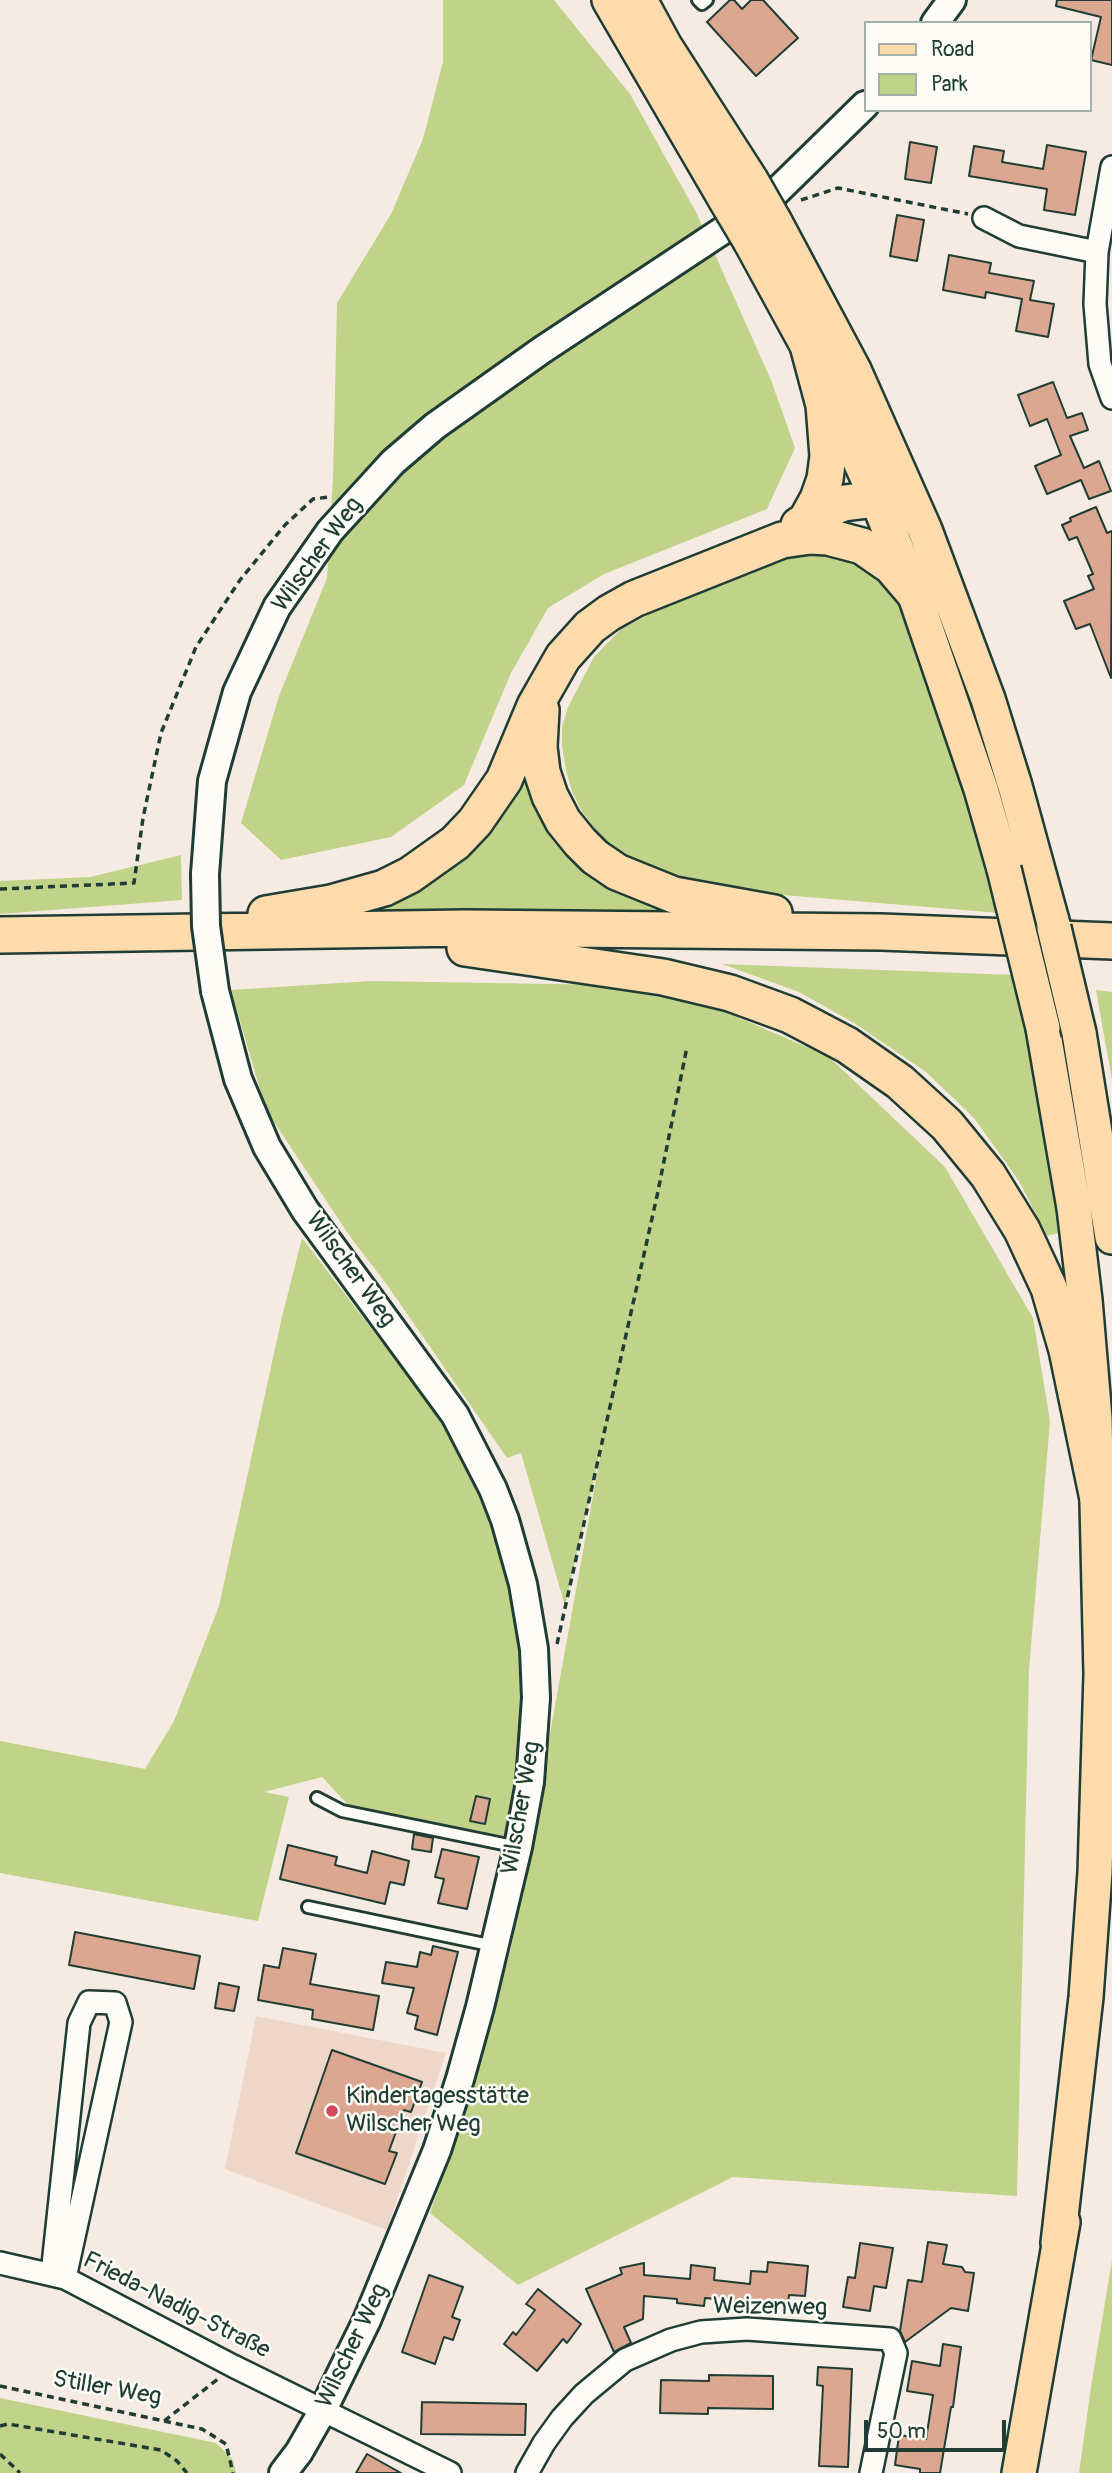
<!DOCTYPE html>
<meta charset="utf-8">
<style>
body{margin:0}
#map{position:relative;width:1112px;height:2473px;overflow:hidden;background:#f6ebe2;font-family:Pangolin,sans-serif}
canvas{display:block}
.legend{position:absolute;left:864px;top:21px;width:228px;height:91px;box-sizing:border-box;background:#fdfcf7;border:2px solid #a4b0a9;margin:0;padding:9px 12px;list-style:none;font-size:21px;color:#1f3d34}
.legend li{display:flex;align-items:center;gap:14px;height:35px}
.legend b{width:35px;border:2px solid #a4b0a9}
.scale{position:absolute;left:864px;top:2420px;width:142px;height:32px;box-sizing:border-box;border:4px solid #1f3d34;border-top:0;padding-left:9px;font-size:21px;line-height:24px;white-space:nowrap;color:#1f3d34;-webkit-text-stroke:5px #fdfcf7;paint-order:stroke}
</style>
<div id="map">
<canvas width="1112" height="2473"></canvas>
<ul class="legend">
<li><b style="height:9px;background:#fedbac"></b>Road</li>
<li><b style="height:19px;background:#c1d388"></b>Park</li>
</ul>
<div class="scale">50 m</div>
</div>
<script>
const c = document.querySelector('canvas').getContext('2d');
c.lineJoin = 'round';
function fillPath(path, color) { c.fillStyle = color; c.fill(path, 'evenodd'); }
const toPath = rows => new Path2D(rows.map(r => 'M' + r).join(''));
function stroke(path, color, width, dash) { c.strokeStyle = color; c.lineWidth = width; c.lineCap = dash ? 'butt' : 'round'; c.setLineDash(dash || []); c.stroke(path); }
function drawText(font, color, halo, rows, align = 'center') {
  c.font = font + ' Pangolin,sans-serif'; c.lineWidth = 5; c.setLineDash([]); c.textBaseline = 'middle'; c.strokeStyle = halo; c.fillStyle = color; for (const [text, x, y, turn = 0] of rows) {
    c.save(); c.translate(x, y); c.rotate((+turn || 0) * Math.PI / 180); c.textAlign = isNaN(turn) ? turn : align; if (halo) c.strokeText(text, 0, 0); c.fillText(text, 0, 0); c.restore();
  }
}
fillPath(toPath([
 [256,2016,446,2053,387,2230,225,2169]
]), '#eed7c9');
fillPath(toPath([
 [443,0,554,0,630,94,696,212,771,380,795,448,767,509,604,574,548,608,511,673,464,785,391,837,281,860,241,823,279,696,327,578,333,479,337,303,391,214,423,139,443,62],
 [831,546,898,592,963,775,1000,913,771,894,710,886,670,876,622,855,598,833,581,810,572,791,566,771,562,745,562,727,568,707,594,657,620,630,667,604,746,572,814,547],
 [523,751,562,837,759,917,341,912,393,895],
 [181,855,182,900,0,914,0,881,90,877],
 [722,964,1014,975,1041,1095,1062,1232,1047,1236,1019,1181,974,1118,926,1072,854,1023,799,992],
 [371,981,612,985,697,1000,828,1056,945,1167,1033,1318,1050,1421,1029,1670,1017,2196,733,2177,518,2285,430,2213,467,2105,511,1949,604,1435,565,1606,521,1453,507,1458,385,1282,351,1238,266,1110,231,990],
 [1096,990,1112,992,1112,1080],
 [302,1238,447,1427,475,1479,516,1597,524,1701,517,1787,504,1836,349,1806,322,1777,264,1792,289,1797,258,1921,0,1873,0,1741,145,1769,174,1721,219,1606,281,1321],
 [1112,2260,1112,2473,1079,2473,1091,2387],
 [0,2398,216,2443,233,2460,236,2473,0,2473]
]), '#c1d388');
const building = toPath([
 [730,0,734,0,742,9,751,0,763,0,798,38,756,76,707,22,730,0],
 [1057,0,1112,0,1112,65,1091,60,1101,17,1056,6,1057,0],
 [910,142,937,147,931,183,905,179,910,142],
 [1047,145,1086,152,1075,215,1044,210,1047,189,969,176,974,146,1004,151,1002,162,1043,169,1047,145],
 [897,215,924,220,917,261,890,256,897,215],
 [949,255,991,263,989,273,1034,281,1030,300,1054,304,1048,337,1016,331,1022,299,986,292,985,298,943,290,949,255],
 [1053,382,1067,418,1082,413,1088,430,1070,436,1084,468,1099,461,1111,491,1089,499,1081,480,1047,494,1035,466,1061,455,1047,419,1030,426,1018,395,1053,382],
 [1096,507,1107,533,1112,531,1111,678,1090,624,1076,629,1064,601,1094,589,1088,576,1093,574,1077,537,1069,540,1062,525,1071,521,1070,518,1096,507],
 [476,1796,490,1799,485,1824,470,1821,476,1796],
 [414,1834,433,1838,431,1852,412,1849,414,1834],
 [288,1845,337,1857,335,1865,367,1873,372,1851,409,1861,404,1885,390,1882,385,1904,280,1879,288,1845],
 [442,1849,479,1857,467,1909,438,1903,444,1879,435,1877,442,1849],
 [75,1932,200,1956,194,1989,69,1965,75,1932],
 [433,1946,458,1952,437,2035,415,2029,418,2016,407,2013,414,1988,382,1983,386,1962,417,1967,420,1952,431,1955,433,1946],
 [283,1948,316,1954,310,1984,379,1996,373,2030,312,2019,313,2010,258,2000,264,1965,279,1968,283,1948],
 [219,1983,239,1987,234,2011,215,2008,219,1983],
 [332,2050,422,2082,411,2112,404,2110,389,2151,397,2153,385,2184,296,2153,332,2050],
 [928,2242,947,2245,943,2264,962,2267,965,2272,974,2273,968,2311,951,2308,905,2342,900,2331,908,2280,922,2282,928,2242],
 [860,2243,893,2248,886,2288,874,2286,870,2311,843,2307,848,2277,855,2278,860,2243],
 [768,2262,808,2266,805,2296,789,2295,788,2305,705,2298,704,2306,677,2303,677,2299,644,2296,643,2319,624,2327,631,2343,614,2352,586,2289,622,2274,620,2268,644,2263,644,2275,690,2279,691,2265,715,2268,714,2280,750,2284,751,2271,767,2272,768,2262],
 [429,2275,463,2287,452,2317,460,2320,453,2340,444,2337,435,2364,402,2352,429,2275],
 [538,2289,581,2324,567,2343,563,2339,537,2371,504,2344,513,2332,516,2335,535,2310,526,2304,538,2289],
 [943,2344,961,2347,953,2407,951,2407,940,2473,920,2473,920,2469,895,2465,899,2435,926,2439,933,2395,907,2391,912,2361,940,2366,943,2344],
 [818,2367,852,2369,848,2467,819,2466,823,2386,817,2385,818,2367],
 [709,2375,773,2376,773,2409,708,2408,708,2414,660,2413,661,2380,709,2381,709,2375],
 [422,2402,526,2404,525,2435,421,2434,422,2402],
 [367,2454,401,2473,356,2473,367,2454]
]);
fillPath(building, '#dba790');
stroke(building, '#1f3d34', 2);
const service = toPath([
 [698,0,702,4,707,0],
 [317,1798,342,1811,518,1847],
 [308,1907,494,1946]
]);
const minor = toPath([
 [1112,167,1097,252,1095,304,1100,364,1112,398],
 [984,218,1019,236,1097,252],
 [0,2263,65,2278,233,2366,450,2473],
 [52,2274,79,2023,89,2002,115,2003,121,2022,65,2278],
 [527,2473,544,2443,562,2418,584,2394,625,2360,671,2340,701,2332,747,2329,890,2339,896,2353,871,2473]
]);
const tertiary = toPath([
 [935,23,952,0],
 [775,193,865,105],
 [205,874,212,781,237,692,277,607,330,531,393,462,435,426,542,350,722,231],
 [215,991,238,1079,267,1147,305,1210,455,1415,493,1489,505,1520,523,1584,534,1649,536,1698,530,1782,518,1847,480,2007,460,2079,437,2150,367,2320,323,2410,299,2452,283,2473]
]);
const primary = toPath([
 [609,0,725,199],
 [640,0,665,46,751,180],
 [775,222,854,370,925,530,988,699,1015,786,1054,928],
 [750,241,809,349,877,499,914,593,981,789,1004,869],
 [1043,1028,1074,1208,1085,1300,1095,1418,1101,1674,1095,1872,1086,1997,1058,2243],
 [1079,1033,1112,1237],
 [1019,2473,1063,2222]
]);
const trunk = toPath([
 [807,519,818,499,825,479,828,456,824,405,809,349],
 [799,525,823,511,844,503,877,499],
 [541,710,539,747,542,772,550,796,563,821,580,842,595,857,617,872,674,895,774,913],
 [266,914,331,903,384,888,410,875,455,843,475,822,504,780,535,706,563,657,590,627,609,613,634,599,782,540,810,536,828,537,862,546,891,566,914,593],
 [0,935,465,928,881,932,1112,941],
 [465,948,663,977,730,993,790,1015,847,1045,900,1082,947,1125,988,1175,1022,1230,1049,1288,1067,1350,1098,1499],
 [1109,1212,1112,1223]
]);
stroke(service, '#1f3d34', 16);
stroke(minor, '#1f3d34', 26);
stroke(tertiary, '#1f3d34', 32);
stroke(primary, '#1f3d34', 38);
stroke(trunk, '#1f3d34', 40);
stroke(toPath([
 [801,200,838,188,968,214],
 [0,889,134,883,143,818,161,733,196,647,240,580,285,525,313,499,329,497],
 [557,1644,657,1196,687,1047],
 [0,2386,164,2421,218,2379],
 [164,2421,202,2429,226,2444,233,2473],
 [0,2426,8,2424,161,2450,177,2461,187,2473],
 [0,2454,20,2473]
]), '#1f3d34', 3.5, [7, 5]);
stroke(service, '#fdfcf7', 10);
stroke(minor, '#fdfcf7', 21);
stroke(tertiary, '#fdfcf7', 26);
stroke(primary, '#fedbac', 33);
stroke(trunk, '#fedbac', 35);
const tertiaryBridge = toPath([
 [205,874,206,926,215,991]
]);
const primaryBridge = toPath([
 [751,180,775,222],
 [725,199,750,241],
 [1004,869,1043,1028],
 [1054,928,1079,1033]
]);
stroke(tertiaryBridge, '#1f3d34', 32, []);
stroke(primaryBridge, '#1f3d34', 38, []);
stroke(tertiaryBridge, '#fdfcf7', 26);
stroke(primaryBridge, '#fedbac', 33);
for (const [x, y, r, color] of [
 [332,2111,7,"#d1495b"]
]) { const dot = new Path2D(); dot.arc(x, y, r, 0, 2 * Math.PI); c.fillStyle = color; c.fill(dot); stroke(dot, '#fdfcf7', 2.5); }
drawText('24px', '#1f3d34', '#fdfcf7', [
 ["Wilscher Weg",318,555,-54],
 ["Wilscher Weg",350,1270,54],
 ["Wilscher Weg",522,1808,-80],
 ["Frieda-Nadig-Straße",176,2306,27],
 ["Weizenweg",770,2308,1],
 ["Wilscher Weg",353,2346,-64],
 ["Stiller Weg",107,2389,10]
]);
drawText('24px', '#1f3d34', '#fdfcf7', [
 ["Kindertagesstätte",346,2097],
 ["Wilscher Weg",346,2125]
], 'left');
</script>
